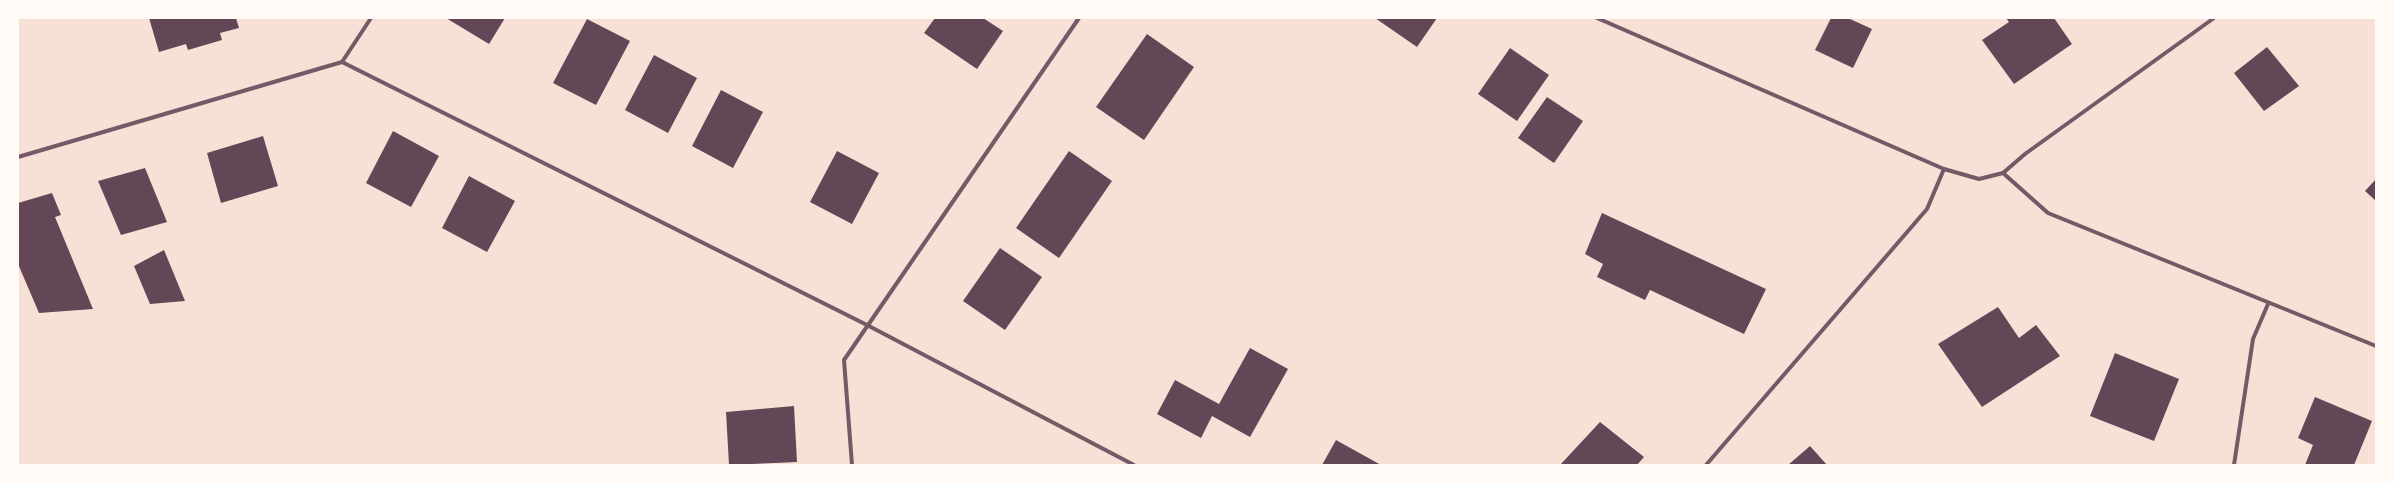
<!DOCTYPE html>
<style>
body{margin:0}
#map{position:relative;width:2394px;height:483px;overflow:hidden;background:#f7e1d7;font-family:"Noto Sans",sans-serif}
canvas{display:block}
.frame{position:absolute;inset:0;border:19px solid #fffaf5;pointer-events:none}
</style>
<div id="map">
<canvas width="2394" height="483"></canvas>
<div class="frame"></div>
</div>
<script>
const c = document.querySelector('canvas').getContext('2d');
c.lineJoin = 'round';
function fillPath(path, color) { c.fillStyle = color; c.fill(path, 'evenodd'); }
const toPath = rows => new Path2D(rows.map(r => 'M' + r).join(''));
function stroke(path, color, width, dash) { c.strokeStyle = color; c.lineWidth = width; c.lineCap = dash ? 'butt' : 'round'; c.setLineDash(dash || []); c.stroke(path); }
fillPath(toPath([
 [149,18,236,18,239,28,220,33,222,40,188,50,186,44,159,52],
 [446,18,505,18,489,44],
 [935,18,983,18,1003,31,977,69,924,33],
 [1375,18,1437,18,1417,47],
 [1831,18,1848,18,1872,29,1853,68,1815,50],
 [2006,18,2054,18,2072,44,2014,84,1982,40,2009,22],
 [587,19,630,41,596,105,553,83],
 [1147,34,1194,67,1144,140,1096,107],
 [2267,47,2299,86,2264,111,2234,73],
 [1510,48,1549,75,1517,121,1478,94],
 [654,55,697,78,668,133,625,110],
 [721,90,763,112,733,168,692,146],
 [1547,97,1583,121,1554,163,1518,138],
 [393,131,439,156,411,207,366,183],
 [263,136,278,186,221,203,207,153],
 [837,151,879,173,852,224,810,202],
 [1069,151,1112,181,1059,258,1016,228],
 [145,168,167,222,121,235,98,181],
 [469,176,515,201,487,252,442,228],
 [2376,179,2376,201,2365,191],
 [52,193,61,215,55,217,93,309,39,313,18,264,18,203],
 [1602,213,1766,289,1744,334,1650,290,1645,300,1597,277,1603,264,1585,254],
 [1000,248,1042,277,1005,330,963,301],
 [164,250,185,301,150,304,134,266],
 [1998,307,2019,338,2036,325,2060,356,1982,407,1938,344],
 [1250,348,1288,369,1250,437,1212,416,1201,438,1157,414,1175,380,1219,404],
 [2115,353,2179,379,2154,441,2090,416],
 [2315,397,2372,421,2354,465,2305,465,2313,445,2298,438],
 [794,406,797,462,729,465,726,412],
 [1600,422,1644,457,1637,465,1560,465],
 [1336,440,1381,465,1322,465],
 [1810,446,1827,465,1788,465]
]), '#644757');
stroke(toPath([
 [1597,18,1944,169,1979,179,2003,173,2025,154,2214,18],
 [342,62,371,18],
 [18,157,342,62,867,325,1134,465],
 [2003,173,2048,213,2376,346],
 [852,465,844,360,1079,18],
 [1706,465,1927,209,1944,169],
 [2234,465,2253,339,2268,304]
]), '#755966', 4);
</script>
